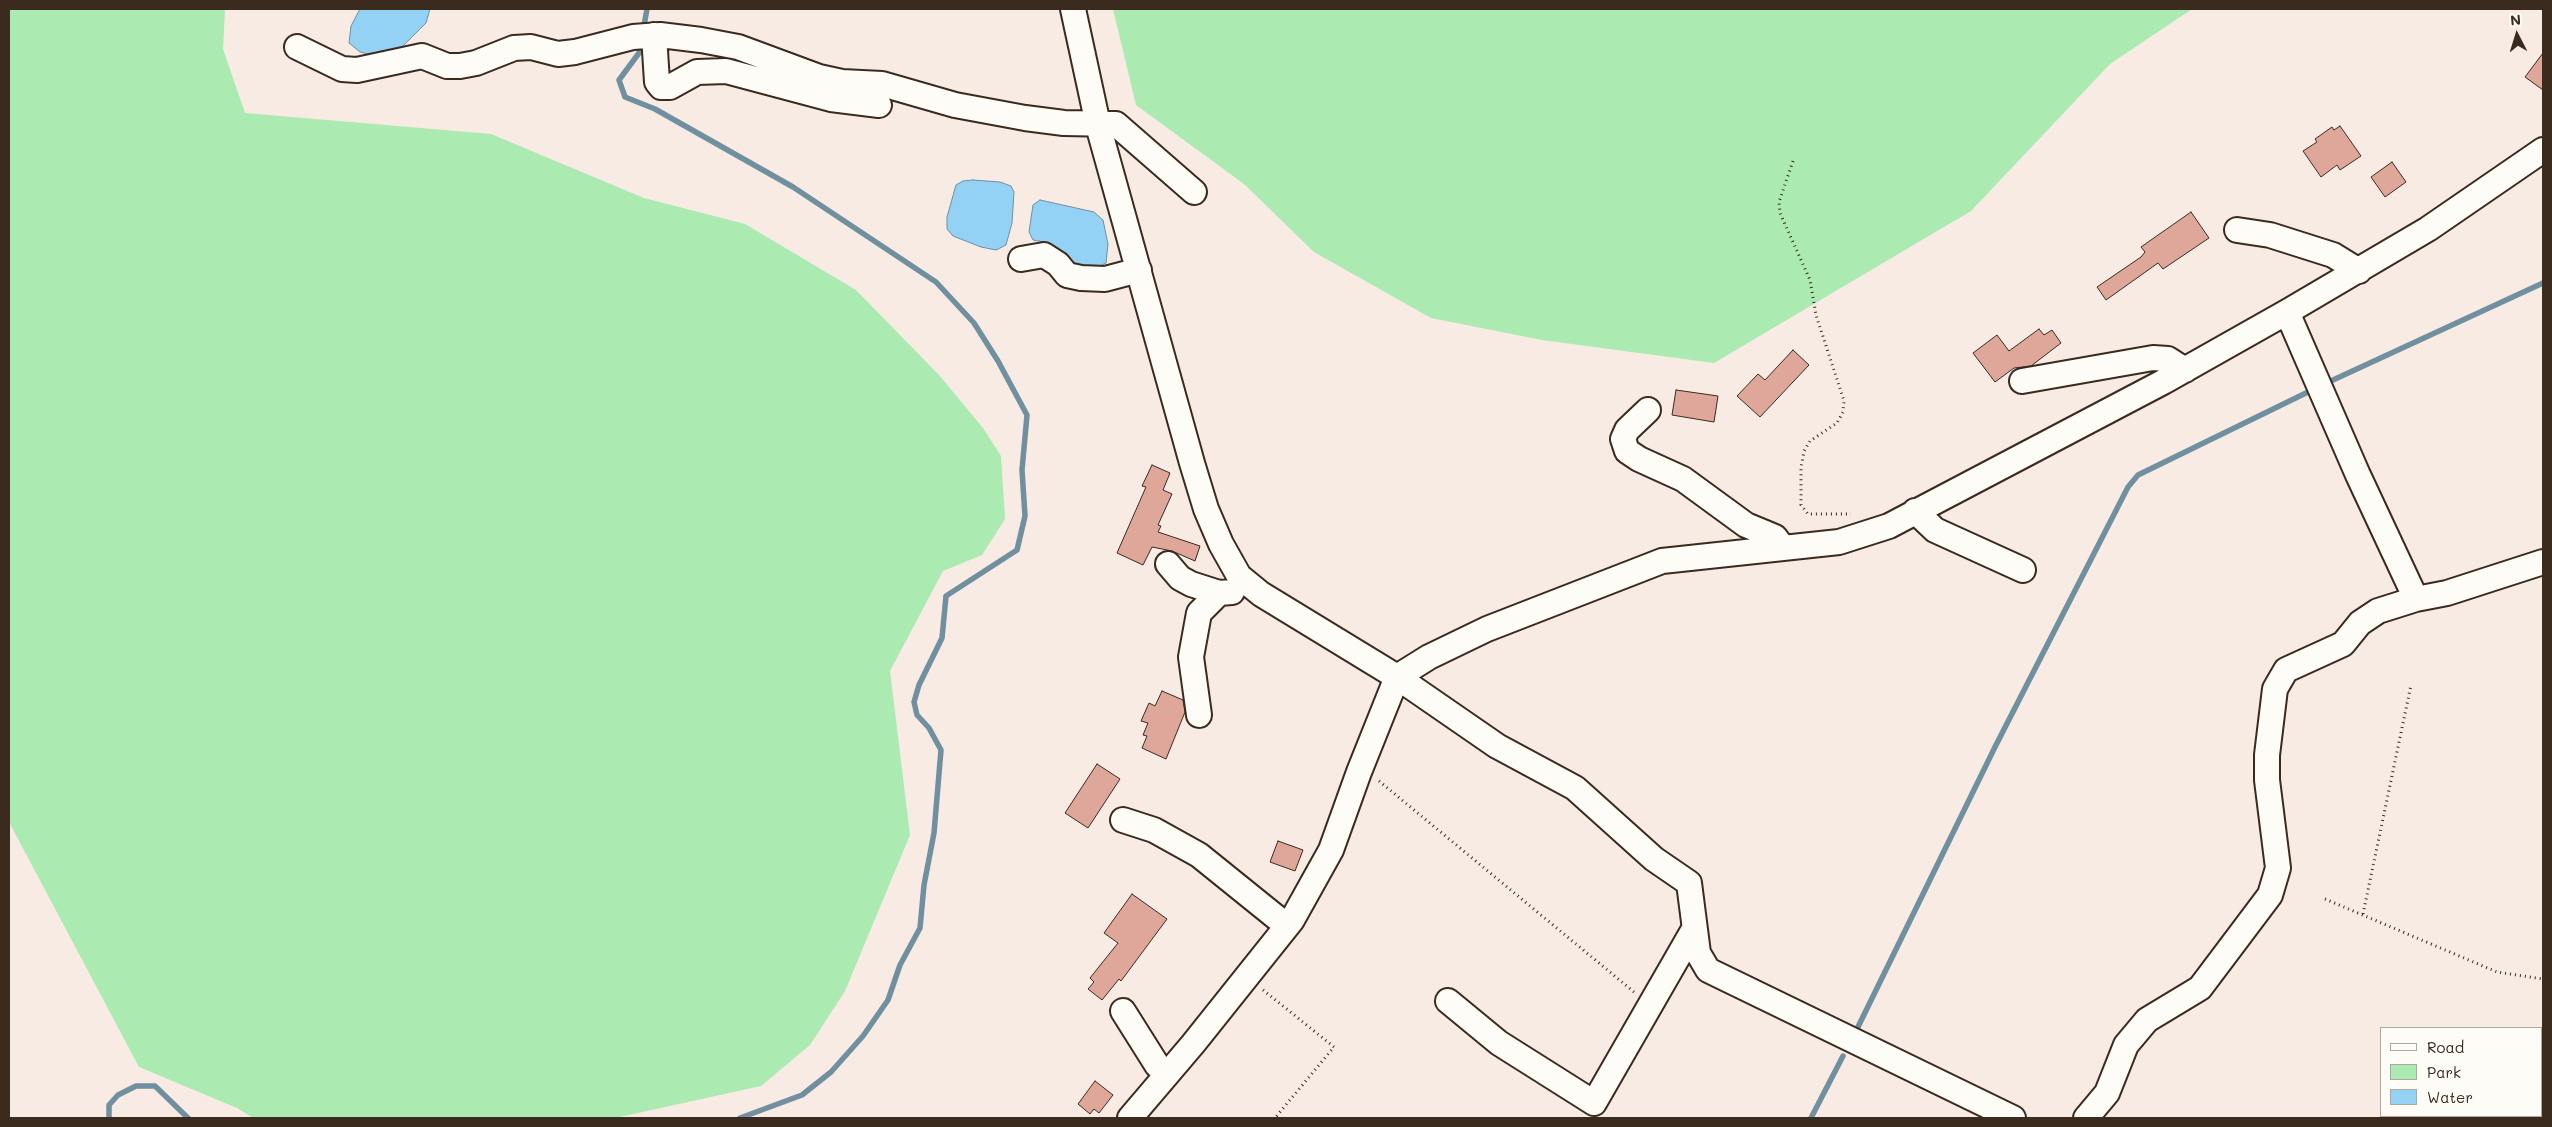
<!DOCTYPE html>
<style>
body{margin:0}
#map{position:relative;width:2552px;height:1127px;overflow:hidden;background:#f7ebe4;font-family:Mali,sans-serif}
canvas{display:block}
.frame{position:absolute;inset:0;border:10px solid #3b2a1e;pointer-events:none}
.legend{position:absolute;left:2380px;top:1027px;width:162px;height:90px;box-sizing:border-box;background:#fdfcf7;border:1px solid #afa8a0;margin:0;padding:6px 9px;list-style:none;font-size:15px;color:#3b2a1e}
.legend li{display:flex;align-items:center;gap:10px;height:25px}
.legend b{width:25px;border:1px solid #afa8a0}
.north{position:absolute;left:2492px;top:10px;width:50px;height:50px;-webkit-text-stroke:4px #fdfcf7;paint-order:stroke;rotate:355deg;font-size:14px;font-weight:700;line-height:20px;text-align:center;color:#3b2a1e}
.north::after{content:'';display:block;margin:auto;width:18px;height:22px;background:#3b2a1e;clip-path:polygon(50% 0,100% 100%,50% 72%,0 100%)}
</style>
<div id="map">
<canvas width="2552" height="1127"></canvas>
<div class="frame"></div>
<ul class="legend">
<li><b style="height:6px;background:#fdfcf7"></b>Road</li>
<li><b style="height:14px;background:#abeab1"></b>Park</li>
<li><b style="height:14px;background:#94d2f5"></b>Water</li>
</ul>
<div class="north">N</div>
</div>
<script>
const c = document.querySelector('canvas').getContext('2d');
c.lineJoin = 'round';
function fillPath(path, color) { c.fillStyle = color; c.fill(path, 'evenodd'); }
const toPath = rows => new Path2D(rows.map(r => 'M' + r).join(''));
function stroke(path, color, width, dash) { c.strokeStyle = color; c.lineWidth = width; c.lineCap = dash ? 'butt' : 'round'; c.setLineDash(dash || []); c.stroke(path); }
fillPath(toPath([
 [9,9,225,9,223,49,245,113,491,134,644,198,745,224,856,290,939,375,983,428,1001,456,1005,519,982,555,943,571,890,671,910,835,845,991,810,1045,761,1086,615,1118,253,1118,237,1108,139,1067,9,822],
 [1113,9,2192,9,2110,64,1971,211,1714,363,1542,340,1431,318,1314,252,1244,184,1136,105]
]), '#abeab1');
const water = toPath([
 [360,9,430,9,426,23,398,51,380,57,360,52,349,43,351,26,360,9],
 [973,180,1000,182,1011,186,1014,192,1012,223,1006,245,996,250,981,247,953,236,947,229,947,217,956,185,963,181,973,180],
 [1040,200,1094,212,1103,220,1108,244,1106,263,1093,269,1083,267,1069,262,1050,243,1033,240,1029,232,1033,205,1040,200]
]);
fillPath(water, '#94d2f5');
stroke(water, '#708f9f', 1);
stroke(toPath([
 [643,31,647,9],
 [641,43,639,53,619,80,625,97,655,109,793,187,936,282,974,323,998,361,1027,415,1022,470,1025,516,1017,550,946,596,942,638,919,685,914,702,917,715,929,728,941,750,934,833,924,885,920,928,900,965,888,1000,863,1036,831,1072,802,1095,740,1118],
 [2333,380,2543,283],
 [1856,1031,1995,747,2128,487,2138,475,2308,392],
 [109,1118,109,1105,118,1095,136,1086,155,1086,188,1118],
 [1811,1118,1843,1056]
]), '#708f9f', 5.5);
const building = toPath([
 [2543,53,2543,90,2525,77,2543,53],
 [2340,126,2361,156,2340,170,2337,165,2321,177,2303,151,2317,142,2315,139,2332,127,2334,130,2340,126],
 [2392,162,2406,182,2385,197,2371,177,2392,162],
 [2191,212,2209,238,2163,269,2158,263,2106,300,2097,287,2141,257,2145,252,2141,247,2191,212],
 [2039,329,2044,335,2052,330,2061,343,2031,366,2014,368,1995,382,1973,353,1997,335,2009,351,2039,329],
 [1793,350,1809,365,1760,417,1737,396,1758,374,1765,380,1793,350],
 [1676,390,1718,396,1714,422,1672,415,1676,390],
 [1152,465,1170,473,1163,490,1172,494,1158,525,1161,526,1158,532,1200,546,1195,561,1172,551,1152,547,1143,565,1117,553,1146,487,1142,486,1152,465],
 [1162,691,1183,700,1185,712,1166,759,1142,748,1147,736,1143,735,1148,723,1141,721,1149,703,1155,706,1162,691],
 [1097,764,1120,779,1088,828,1065,813,1097,764],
 [1278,841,1303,850,1295,871,1270,862,1278,841],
 [1132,894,1167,919,1121,981,1119,979,1102,1000,1088,989,1094,982,1090,978,1118,943,1104,933,1132,894],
 [1095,1081,1113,1095,1099,1113,1094,1109,1090,1114,1078,1104,1095,1081]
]);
fillPath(building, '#dfa799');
stroke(building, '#3b2a1e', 1);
const minor = toPath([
 [1073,9,1099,129,1192,463,1206,509,1221,544,1239,576,1261,594,1397,677,1497,746,1575,788,1654,859,1689,883,1698,953,1708,970,2013,1118],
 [654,35,657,82,661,87,670,87,697,72,726,71,831,99,879,105],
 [297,47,342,69,357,70,422,56,447,66,460,66,476,63,514,48,531,47,558,54,575,52,633,37,660,35,701,40,738,47,819,77,842,82,882,84,955,105,1025,118,1064,123,1116,124,1194,192],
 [2237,230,2270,235,2333,255,2359,271],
 [1021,259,1044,255,1058,264,1067,275,1081,278,1105,279,1139,270],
 [2287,312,2358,475,2416,599],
 [2022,381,2153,358,2168,359,2185,370],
 [1648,410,1627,430,1623,439,1627,451,1639,459,1683,479,1746,525,1775,537,1783,548],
 [1915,511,1935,530,2023,570],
 [1168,564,1180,578,1191,584,1219,593,1232,592],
 [1199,715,1191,657,1199,613,1219,593],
 [1123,820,1154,830,1199,855,1287,926],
 [1448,1001,1499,1043,1594,1103,1694,929],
 [1123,1011,1157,1065,1166,1074],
 [1130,1118,1193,1044,1292,920,1331,850,1359,772,1397,677,1429,657,1487,629,1662,561,1839,542,1889,526,2163,382,2287,312,2428,229,2543,150],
 [2086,1118,2107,1093,2126,1045,2147,1020,2200,988,2270,895,2278,868,2267,780,2267,755,2275,689,2286,670,2343,644,2360,623,2378,611,2416,599,2447,593,2543,562]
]);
stroke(minor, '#3b2a1e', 28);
stroke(toPath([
 [1793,161,1779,202,1780,213,1810,280,1816,315,1844,401,1843,412,1837,423,1810,441,1804,451,1801,468,1801,505,1808,514,1851,514],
 [1379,781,1634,992],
 [2325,899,2497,972,2543,979],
 [2363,914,2411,685],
 [1263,990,1334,1047,1275,1118]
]), '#3b2a1e', 3, [1, 4]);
stroke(minor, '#fdfcf7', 24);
</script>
